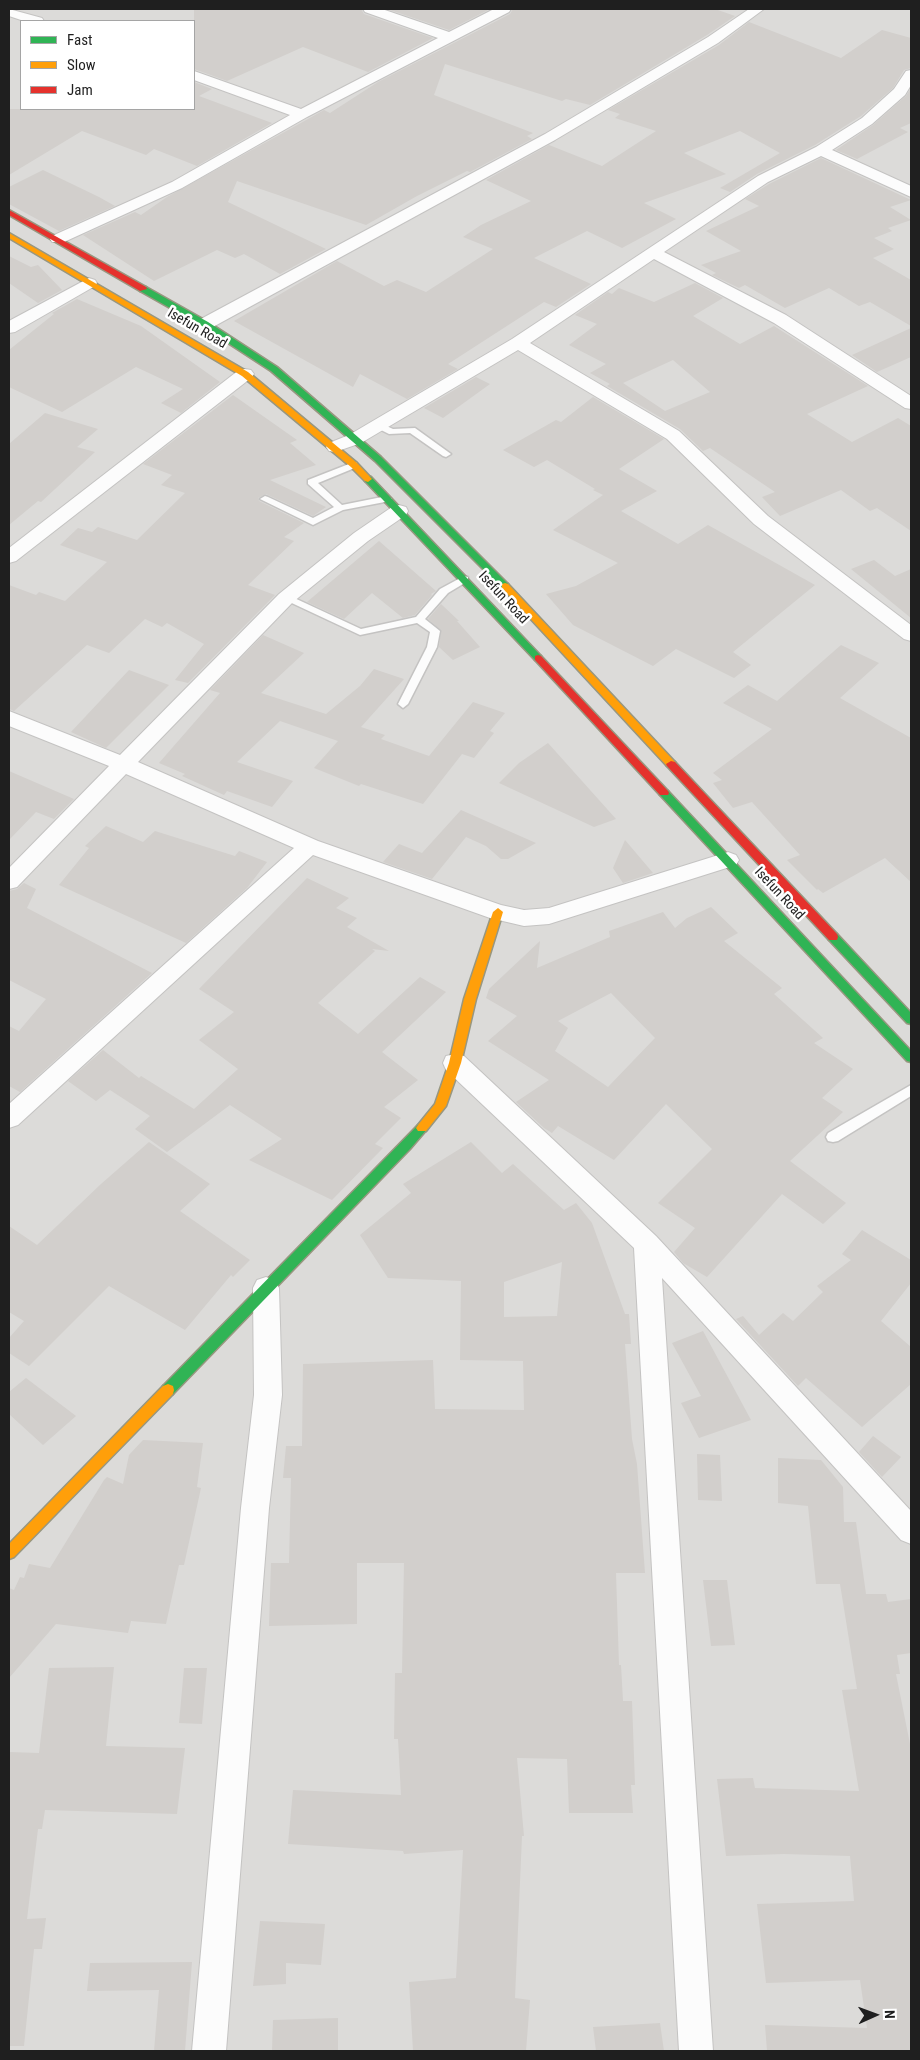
<!DOCTYPE html>
<style>
body{margin:0}
#map{position:relative;width:920px;height:2060px;overflow:hidden;background:#edebe8;font-family:"Roboto Condensed",sans-serif}
canvas{display:block}
.frame{position:absolute;inset:0;border:10px solid #1f1f1f;pointer-events:none}
.legend{position:absolute;left:20px;top:20px;width:175px;height:90px;box-sizing:border-box;background:#fff;border:1px solid #a5a5a5;margin:0;padding:6px 9px;list-style:none;font-size:15px;color:#1f1f1f}
.legend li{display:flex;align-items:center;gap:10px;height:25px}
.legend b{width:25px;border:1px solid #a5a5a5}
.north{position:absolute;left:850px;top:1990px;width:50px;height:50px;-webkit-text-stroke:4px #fff;paint-order:stroke;rotate:88deg;font-size:14px;font-weight:700;line-height:20px;text-align:center;color:#1f1f1f}
.north::after{content:'';display:block;margin:auto;width:18px;height:22px;background:#1f1f1f;clip-path:polygon(50% 0,100% 100%,50% 72%,0 100%)}
</style>
<div id="map">
<canvas width="920" height="2060"></canvas>
<div class="frame"></div>
<ul class="legend">
<li><b style="height:6px;background:#30b455"></b>Fast</li>
<li><b style="height:6px;background:#ff9f0a"></b>Slow</li>
<li><b style="height:6px;background:#e5322d"></b>Jam</li>
</ul>
<div class="north">N</div>
</div>
<script>
const c = document.querySelector('canvas').getContext('2d');
c.lineJoin = 'round';
function fillPath(path, color) { c.fillStyle = color; c.fill(path, 'evenodd'); }
const toPath = rows => new Path2D(rows.map(r => 'M' + r).join(''));
function stroke(path, color, width, dash) { c.strokeStyle = color; c.lineWidth = width; c.lineCap = dash ? 'butt' : 'round'; c.setLineDash(dash || []); c.stroke(path); }
function drawText(font, color, halo, rows, align = 'center') {
  c.font = font + ' "Roboto Condensed",sans-serif'; c.lineWidth = 5; c.setLineDash([]); c.textBaseline = 'middle'; c.strokeStyle = halo; c.fillStyle = color; for (const [text, x, y, turn = 0] of rows) {
    c.save(); c.translate(x, y); c.rotate((+turn || 0) * Math.PI / 180); c.textAlign = isNaN(turn) ? turn : align; if (halo) c.strokeText(text, 0, 0); c.fillText(text, 0, 0); c.restore();
  }
}
fillPath(toPath([
 [9,9,911,9,911,2051,9,2051],
 [21,21,194,21,194,109,21,109]
]), '#dcdbd9');
fillPath(toPath([
 [194,9,361,9,364,14,433,38,368,72,303,47,227,81,194,69],
 [387,9,490,9,449,30],
 [513,9,715,9,735,16,707,35,590,105,566,99,562,101,445,64,434,95,533,133,527,136,532,139,470,172,467,171,417,196,366,225,237,181,228,202,326,249,280,274,244,254,235,258,217,250,154,281,83,235,135,212,141,215,167,197,308,119,324,110,330,113,378,82,510,14],
 [749,22,841,58,882,30,911,38,911,68,904,70,893,88,861,116,815,145,757,174,730,192,720,188,780,153,740,131,684,153,726,174,644,203,676,219,622,248,587,231,534,258,591,284,556,307,544,302,448,364,458,369,407,399,360,374,353,387,234,321,337,261,384,286,397,280,426,292,493,249,463,237,481,225,531,201,486,180,549,145,602,166,656,131,615,118,620,114,608,110,719,45],
 [194,82,212,89,199,96,272,123,197,166,154,149,146,155,82,131,9,175,9,109,194,109],
 [911,88,911,123,900,128,908,132,857,159,836,150,873,125,906,96],
 [821,158,911,200,890,207,911,220,888,228,892,231,874,238,894,249,873,258,911,280,911,326,870,302,859,306,829,288,785,308,745,285,739,288,712,275,716,273,701,265,741,251,706,231,759,206,745,199,769,184],
 [43,170,99,197,115,206,59,231,9,204,9,187],
 [9,256,31,267,38,265,62,290,38,303,9,283],
 [695,283,723,298,693,316,740,344,774,326,868,386,807,414,852,442,898,418,911,426,911,531,877,508,870,511,841,490,780,516,762,497,775,492,710,448,703,451,680,429,607,386,610,384,590,373,606,364,569,345,597,324,575,315,608,292,612,294,619,288,654,302],
 [673,360,710,392,665,411,623,383],
 [77,299,141,326,220,382,181,413,161,403,183,389,136,367,62,412,9,387,9,350,54,314,52,313],
 [911,328,911,357,877,372,852,355],
 [476,377,490,384,443,418,424,408],
 [233,395,297,440,290,443,316,465,270,480,326,507,313,516,266,494,258,498,259,501,304,523,284,537,294,541,248,585,275,595,188,683,175,680,204,644,167,623,162,627,145,619,109,653,87,645,14,711,9,709,9,585,36,595,39,592,65,601,107,562,60,545,78,528,92,532,98,527,137,540,185,493,161,485,172,475,143,464],
 [593,397,664,439,619,469,657,491,621,511,678,544,708,525,815,585,733,652,751,665,734,678,676,649,653,666,573,625,546,594,576,586,618,563,553,530,603,495,593,490,595,489,547,460,534,467,503,450,556,420,561,422],
 [45,413,98,429,77,447,95,452,41,502,38,501,9,525,9,444],
 [379,541,436,591,431,594,432,595,415,615,403,618,372,593,344,619,307,602],
 [874,560,895,576,911,569,911,618,851,569],
 [441,604,459,621,457,621,480,647,453,660,439,647,441,630,428,619],
 [263,635,304,653,261,693,326,714,360,686,374,669,404,679,361,727,385,735,381,739,429,756,473,702,505,713,490,731,494,733,474,758,462,754,423,804,361,784,359,786,314,768,338,741,280,721,237,762,293,781,272,807,227,791,224,795,182,776,185,774,159,763,220,693,210,690],
 [841,645,879,663,840,698,911,738,911,882,885,858,823,893,818,889,817,890,787,860,800,855,752,802,733,808,713,783,722,780,713,773,772,729,723,703,748,685,777,701],
 [129,670,169,685,106,748,71,732],
 [548,743,616,819,594,827,499,783,519,763],
 [9,771,74,799,54,819,36,812,9,840],
 [461,810,536,843,508,859,501,859,486,846,466,837,432,879,383,862,399,844,422,853],
 [106,826,143,842,155,831,235,856,239,851,267,862,247,888,186,943,59,885,89,848,85,846],
 [625,840,653,873,623,883,613,868],
 [307,878,349,898,336,908,357,918,347,927,389,951,372,949,375,951,318,1003,358,1034,420,977,446,992,382,1052,418,1080,384,1107,401,1118,375,1144,383,1148,332,1200,249,1160,282,1139,230,1105,167,1152,135,1129,150,1116,110,1090,96,1101,68,1081,103,1050,139,1078,141,1076,194,1109,238,1069,199,1040,234,1012,199,989],
 [24,883,36,889,27,908,152,973,20,1092,9,1086,9,1026,19,1031,46,999,9,980,9,891,17,889],
 [711,907,738,933,724,941,782,988,774,994,823,1038,814,1043,853,1069,822,1098,843,1112,790,1161,846,1203,823,1224,782,1194,707,1277,683,1263,674,1252,695,1228,658,1203,712,1149,666,1104,614,1160,558,1126,552,1133,544,1128,516,1102,549,1080,488,1041,517,1016,486,998,489,989,540,941,537,968,610,937,609,931,663,912,675,928,687,918],
 [611,993,655,1038,608,1087,555,1051,568,1028,558,1021],
 [149,1142,210,1184,180,1211,250,1260,233,1277,231,1275,185,1330,109,1286,29,1366,9,1353,9,1338,24,1321,9,1312,9,1226,37,1245,101,1184],
 [471,1142,502,1173,513,1164,564,1210,576,1203,592,1223,625,1314,629,1314,631,1344,625,1344,632,1439,637,1464,645,1573,616,1573,619,1665,621,1665,623,1701,632,1701,635,1785,631,1785,633,1813,569,1813,567,1759,517,1758,524,1836,522,1836,515,1998,530,2000,526,2051,413,2051,409,1982,456,1978,463,1850,404,1854,403,1851,288,1844,293,1790,401,1795,398,1739,394,1739,395,1673,402,1673,404,1563,357,1563,357,1624,269,1626,271,1563,289,1563,291,1478,283,1478,286,1446,302,1446,303,1364,433,1360,435,1409,524,1410,523,1361,460,1360,461,1281,388,1278,360,1235,411,1193,403,1184],
 [562,1262,557,1316,504,1317,504,1282],
 [862,1230,911,1260,911,1283,881,1321,911,1347,911,1384,862,1427,806,1378,798,1386,736,1319,743,1316,759,1335,783,1313,793,1321,823,1292,817,1286,851,1260,842,1254],
 [703,1331,751,1420,699,1438,681,1403,701,1396,672,1343],
 [26,1378,76,1416,43,1445,9,1414,9,1392],
 [873,1436,901,1457,882,1477,859,1452],
 [143,1440,203,1443,197,1487,201,1488,184,1565,179,1565,166,1624,131,1621,128,1633,56,1624,9,1678,9,1588,14,1590,20,1577,24,1578,29,1564,50,1568,104,1480,107,1477,123,1484,129,1455],
 [697,1454,720,1455,722,1501,698,1500],
 [778,1458,821,1460,843,1487,844,1522,856,1522,866,1594,886,1594,888,1602,911,1599,911,1653,897,1655,900,1674,896,1674,911,1749,911,2051,767,2051,765,2025,867,2028,860,1980,766,1983,757,1904,854,1901,850,1856,784,1854,726,1856,717,1779,753,1778,755,1788,859,1791,842,1690,857,1689,840,1584,816,1584,808,1506,778,1503],
 [703,1580,727,1580,735,1645,711,1646],
 [114,1667,106,1746,185,1748,177,1814,45,1810,42,1829,38,1829,27,1919,46,1918,42,1949,34,1949,24,2046,9,2046,9,1752,39,1753,49,1668],
 [184,1668,207,1668,202,1724,179,1723],
 [260,1921,325,1924,321,1965,286,1963,286,1984,253,1986],
 [192,1962,185,2051,154,2051,159,1990,87,1991,90,1963],
 [338,2018,338,2051,272,2051,273,2020],
 [660,2023,664,2051,596,2051,593,2027]
]), '#d2cfcc');
const lane = toPath([
 [378,422,393,429,415,428,451,454,446,457,443,456,410,433,389,434,375,427,375,423,378,422],
 [354,462,357,463,357,467,318,483,342,505,387,496,392,499,390,501,343,510,313,525,260,499,265,496,268,497,313,518,334,507,308,484,308,480,354,462],
 [464,576,468,577,468,581,448,593,425,619,440,631,437,647,408,704,403,708,398,704,427,647,430,632,417,623,360,635,281,598,282,596,290,596,361,629,416,617,440,589,464,576],
 [911,1085,911,1096,838,1141,833,1142,828,1141,826,1137,828,1133,911,1085]
]);
const street = toPath([
 [9,9,42,18,44,21,24,21,9,16,9,9],
 [363,9,382,9,449,32,494,9,511,9,509,12,307,117,182,188,64,242,52,242,50,239,52,236,172,182,290,115,194,80,194,71,301,109,438,38,365,12,363,9],
 [749,9,764,9,718,43,555,140,211,328,205,329,199,328,197,324,199,320,545,134,708,37,749,9],
 [911,70,911,85,905,95,872,124,832,150,911,186,911,197,821,156,768,182,664,252,786,315,911,396,911,409,905,408,774,323,654,259,530,343,679,431,768,516,911,625,911,641,904,639,754,524,667,439,518,350,361,443,335,452,329,451,326,447,329,443,349,435,512,339,758,176,816,147,862,118,894,89,906,71,911,70],
 [89,278,95,280,97,283,95,286,15,332,9,333,9,321,89,278],
 [245,369,251,370,254,374,251,378,16,561,9,563,9,548,239,370,245,369],
 [399,505,406,507,408,511,406,515,368,541,293,602,138,762,318,841,501,905,524,910,549,908,728,852,736,855,739,860,736,865,549,924,524,926,490,918,313,855,18,1125,9,1128,9,1104,294,848,126,774,17,887,9,889,9,868,109,766,9,726,9,711,120,755,279,594,354,533,392,507,399,505],
 [455,1054,464,1056,656,1236,911,1511,911,1544,901,1540,662,1278,713,2051,679,2051,634,1248,446,1070,443,1063,446,1056,455,1054],
 [266,1277,275,1280,279,1288,282,1395,269,1508,226,2051,192,2051,241,1508,254,1395,253,1288,257,1280,266,1277]
]);
const fast = toPath([
 [140,287,146,287,208,322,277,367,381,457,508,584,508,588,502,588,375,461,271,371,202,326,140,291,140,287],
 [368,476,371,477,541,656,541,660,535,660,365,481,365,477,368,476],
 [664,790,668,791,911,1051,911,1062,907,1061,660,795,659,793,660,791,664,790],
 [833,933,837,934,911,1013,911,1024,907,1023,829,940,828,937,829,934,833,933],
 [422,1123,426,1125,428,1128,410,1149,173,1394,168,1396,163,1394,162,1390,163,1386,418,1125,422,1123]
]);
const slow = toPath([
 [9,233,248,372,357,463,372,479,368,482,365,481,351,467,242,376,9,238,9,233],
 [505,583,508,584,675,762,676,764,675,766,667,766,502,588,502,584,505,583],
 [498,908,503,912,476,999,461,1063,446,1106,426,1131,418,1131,416,1128,418,1125,435,1104,449,1063,464,999,493,912,498,908],
 [168,1384,173,1386,174,1390,173,1394,14,1557,9,1559,9,1544,163,1386,168,1384]
]);
const jam = toPath([
 [9,210,146,287,147,289,140,291,9,215,9,210],
 [538,655,541,656,668,791,669,793,668,795,660,795,535,660,535,656,538,655],
 [671,761,675,762,837,934,838,937,837,940,829,940,667,766,666,764,671,761]
]);
stroke(lane, '#c4c3c2', 3);
stroke(street, '#c4c3c2', 2);
stroke(fast, '#989780', 3);
stroke(slow, '#989780', 3);
stroke(jam, '#989780', 3);
fillPath(lane, '#fcfcfc');
fillPath(street, '#fcfcfc');
fillPath(fast, '#30b455');
fillPath(slow, '#ff9f0a');
fillPath(jam, '#e5322d');
drawText('14px', '#1f1f1f', '#fff', [
 ["Isefun Road",197,329,30],
 ["Isefun Road",503,598,47],
 ["Isefun Road",779,894,47]
]);
</script>
